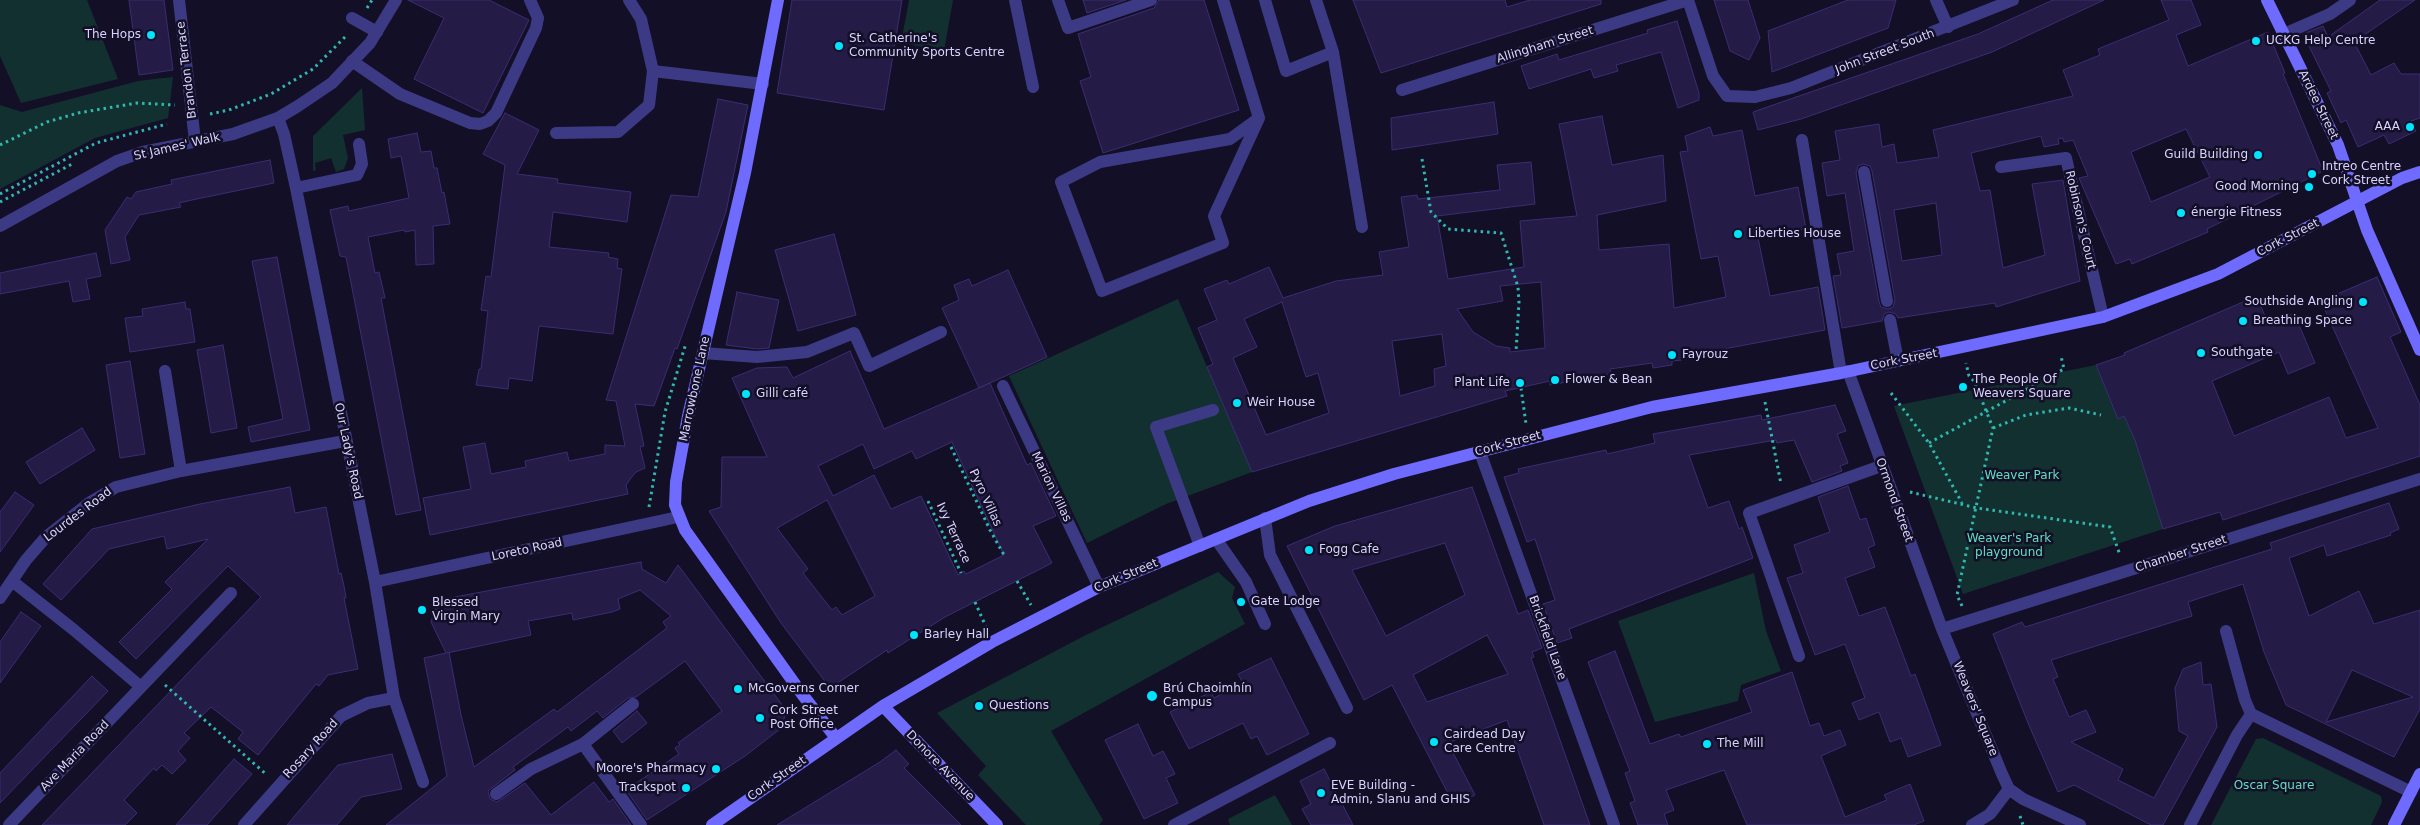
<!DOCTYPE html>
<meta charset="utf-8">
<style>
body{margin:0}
canvas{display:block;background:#130f26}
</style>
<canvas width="2420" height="825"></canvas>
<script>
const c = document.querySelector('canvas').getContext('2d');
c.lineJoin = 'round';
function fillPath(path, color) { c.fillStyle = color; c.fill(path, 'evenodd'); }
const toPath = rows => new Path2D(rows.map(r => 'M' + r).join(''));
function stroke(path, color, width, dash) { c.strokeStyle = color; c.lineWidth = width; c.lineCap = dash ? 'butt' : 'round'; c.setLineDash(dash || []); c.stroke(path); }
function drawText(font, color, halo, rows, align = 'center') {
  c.font = font + ' "DejaVu Sans",sans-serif'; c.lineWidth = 5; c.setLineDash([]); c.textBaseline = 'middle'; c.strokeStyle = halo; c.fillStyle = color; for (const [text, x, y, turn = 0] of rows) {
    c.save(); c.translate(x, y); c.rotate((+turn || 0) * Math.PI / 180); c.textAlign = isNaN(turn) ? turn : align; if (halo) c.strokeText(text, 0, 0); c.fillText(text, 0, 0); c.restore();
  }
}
fillPath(toPath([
 [0,0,87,0,118,79,21,103,0,56],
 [909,0,953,0,944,51,901,43],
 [173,77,168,118,95,138,0,189,0,105,22,112,138,81],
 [362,88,365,130,343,135,348,158,344,169,336,172,331,158,315,163,316,170,313,171,313,136],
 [1178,299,1252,472,1166,504,1087,543,1009,376],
 [2096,365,2118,419,2124,416,2135,440,2163,529,1963,594,1894,406],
 [1218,572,1235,587,1232,598,1245,624,1051,731,1103,820,1099,825,1026,825,978,775,986,766,937,713,1086,635],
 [1754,573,1766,631,1781,671,1741,685,1738,701,1655,722,1618,621],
 [2263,738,2381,796,2382,802,2371,825,2211,825,2256,739],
 [1275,795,1292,825,1230,825,1228,819]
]), '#12302f');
const building = toPath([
 [129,0,164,0,173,70,139,75,129,0],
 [408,0,489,0,529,20,483,113,414,79,444,18,408,0],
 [792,0,902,0,884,110,777,93,792,0],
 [1083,0,1126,0,1087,13,1083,0],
 [1159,0,1204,0,1239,110,1103,153,1080,81,1091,77,1078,34,1154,8,1159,0],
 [1353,0,1505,0,1507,7,1530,0,1601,0,1601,4,1381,73,1353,0],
 [1714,0,1748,0,1760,38,1749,60,1730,51,1714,0],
 [1848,0,1896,0,1888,28,1772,72,1768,31,1848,0],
 [2053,0,2104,0,1992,52,1801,119,1758,130,1753,112,1978,34,2053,0],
 [2161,0,2191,0,2201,25,2176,35,2188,66,2268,32,2285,73,2283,74,2323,171,2207,229,2208,232,2132,264,2130,259,2116,264,2079,178,2088,176,2073,140,2064,142,2063,138,2058,139,2059,144,2044,147,2041,136,1971,153,1980,191,1990,190,2003,268,2045,255,2032,184,2063,180,2080,281,1996,307,1995,303,1898,318,1896,314,1889,312,1884,314,1882,321,1842,328,1833,276,1841,275,1837,254,1854,251,1845,193,1827,196,1822,163,1840,160,1835,131,1879,124,1882,147,1894,144,1897,163,1939,157,1933,130,2073,96,2063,70,2100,55,2098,49,2169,20,2161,0],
 [2186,129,2210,177,2151,202,2131,152,2186,129],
 [1863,164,1870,166,1872,171,1895,300,1893,307,1888,309,1881,307,1879,302,1856,173,1858,166,1863,164],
 [1936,203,1942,255,1902,261,1894,210,1936,203],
 [2380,0,2415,0,2354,42,2371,75,2394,63,2401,74,2420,74,2420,118,2411,121,2416,131,2389,144,2384,135,2358,147,2346,120,2341,123,2327,93,2331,91,2303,34,2323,26,2328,37,2380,0],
 [1677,21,1699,93,1699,100,1678,108,1661,52,1616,65,1618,71,1594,78,1591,69,1529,89,1521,66,1557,54,1559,60,1648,33,1647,30,1677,21],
 [718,99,748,105,726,212,677,349,675,348,654,406,635,404,644,446,640,447,645,468,636,472,631,478,626,485,628,494,430,535,423,498,471,489,463,447,485,443,491,474,526,467,525,461,567,452,569,461,605,454,605,445,625,446,616,401,606,400,671,195,698,197,718,99],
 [1494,102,1498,134,1392,150,1391,118,1494,102],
 [505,113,539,130,517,174,558,179,557,183,631,192,627,222,553,212,549,247,609,253,608,257,618,259,617,268,622,269,613,334,539,326,532,381,509,378,508,389,476,385,479,369,481,369,488,311,481,310,486,276,491,277,505,165,483,154,505,113],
 [1602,116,1612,165,1663,155,1666,201,1597,215,1599,250,1669,244,1674,308,1726,297,1718,256,1701,259,1680,152,1688,151,1685,136,1710,127,1713,136,1742,130,1755,196,1798,187,1806,229,1758,238,1770,296,1818,287,1825,330,1681,357,1682,360,1672,361,1672,365,1653,368,1652,363,1610,369,1611,374,1550,385,1550,381,1505,391,1507,396,1252,472,1207,367,1213,364,1198,328,1217,320,1204,289,1227,280,1229,284,1269,267,1283,298,1336,281,1383,275,1379,252,1409,247,1401,197,1417,195,1418,199,1500,190,1497,165,1531,162,1535,204,1437,216,1448,279,1524,267,1520,221,1577,216,1559,124,1602,116],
 [1541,282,1545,348,1510,352,1510,348,1496,346,1473,332,1457,309,1503,301,1500,286,1541,282],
 [1282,302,1306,377,1318,373,1329,413,1266,435,1233,358,1257,347,1244,319,1282,302],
 [1442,334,1446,366,1434,369,1435,386,1400,396,1392,341,1442,334],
 [417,133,421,152,431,151,434,168,437,168,442,193,444,192,450,224,433,226,434,264,416,265,415,230,405,232,404,230,368,237,375,273,379,272,385,298,381,298,421,510,396,515,346,257,340,256,330,210,348,206,349,211,409,198,401,156,391,158,388,139,417,133],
 [270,160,274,183,192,200,179,203,181,207,139,215,125,237,130,260,111,264,105,230,127,197,131,199,136,192,172,184,171,180,270,160],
 [834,234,856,315,798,331,775,250,834,234],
 [96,253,101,276,86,279,90,299,73,302,69,281,0,294,0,273,96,253],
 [277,257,310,430,251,442,248,427,283,419,252,261,277,257],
 [1008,270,1047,357,979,388,942,308,959,300,954,285,969,279,972,286,1008,270],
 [2377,277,2401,332,2390,337,2420,405,2420,456,2223,520,2220,512,2163,529,2135,440,2124,416,2118,419,2096,365,2125,355,2124,353,2257,296,2268,324,2294,313,2315,363,2288,374,2279,352,2212,381,2234,436,2329,397,2346,438,2378,428,2321,301,2377,277],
 [737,292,779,300,769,348,757,349,726,345,737,292],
 [185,302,186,309,190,309,195,342,130,352,125,318,143,316,142,309,185,302],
 [223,345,237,428,211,433,197,350,223,345],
 [850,351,884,429,990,383,1027,465,1031,463,1056,516,1033,526,1052,563,945,617,888,653,887,650,830,688,781,623,709,511,721,507,722,457,767,457,732,378,757,368,787,367,793,378,850,351],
 [952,442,1004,555,966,574,964,571,958,575,921,496,891,509,874,475,833,496,818,466,863,444,874,469,912,451,916,459,952,442],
 [827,500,875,596,842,615,836,607,832,610,803,573,808,569,777,528,827,500],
 [130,361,145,454,120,458,106,365,130,361],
 [1835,405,1846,431,1837,434,1848,463,1840,466,1842,471,1812,482,1794,440,1777,443,1776,440,1689,455,1708,508,1729,501,1739,529,1742,527,1753,558,1569,629,1572,638,1557,643,1543,604,1555,600,1535,539,1527,542,1504,477,1519,473,1518,469,1606,450,1607,454,1655,443,1653,434,1761,415,1762,420,1835,405],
 [82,428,95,450,40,484,26,462,82,428],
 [1848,486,1860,520,1866,518,1875,545,1868,548,1875,567,1845,578,1859,616,1885,607,1911,676,1915,674,1941,745,1908,757,1901,738,1890,742,1879,712,1859,720,1852,703,1865,698,1845,644,1815,655,1787,578,1803,573,1794,545,1830,532,1818,497,1848,486],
 [290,487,295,513,326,507,339,574,341,573,344,586,346,598,344,598,358,669,328,675,319,686,316,684,258,755,238,739,243,732,211,707,184,733,190,738,178,751,186,760,172,774,162,765,156,771,154,768,124,800,137,813,125,825,42,825,261,597,228,566,136,659,119,642,172,589,165,582,208,539,167,549,164,536,109,549,61,600,43,584,92,529,200,504,290,487],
 [1472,487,1518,614,1528,610,1542,648,1532,652,1534,657,1531,658,1590,825,1544,825,1507,720,1448,743,1475,795,1454,805,1392,685,1364,700,1287,546,1335,526,1472,487],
 [1445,543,1465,595,1386,636,1352,570,1445,543],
 [1487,635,1508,674,1427,702,1413,675,1487,635],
 [15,492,34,505,0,552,0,512,15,492],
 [2389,503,2399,529,2390,533,2391,535,2327,556,2324,545,2289,558,2309,616,2359,591,2374,624,2420,610,2420,709,2394,757,2286,705,2264,652,2243,584,2188,602,2192,616,2051,660,2058,677,2053,679,2069,717,2086,710,2096,732,2071,742,2123,769,2118,780,2154,798,2188,736,2179,731,2175,688,2183,669,2201,662,2203,685,2211,684,2217,727,2163,825,2151,825,2074,785,2058,792,2028,723,1993,634,2022,622,2025,627,2272,549,2270,543,2389,503],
 [2352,670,2413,697,2326,722,2352,670],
 [641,562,642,569,666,583,678,565,783,706,785,716,780,729,745,756,647,820,626,790,679,754,675,748,680,745,678,743,722,711,685,661,636,697,628,698,603,718,597,711,571,731,568,727,513,767,515,770,488,791,490,799,497,802,525,783,551,815,594,782,609,802,613,799,631,825,386,825,447,776,424,658,446,653,431,622,436,606,443,605,442,600,460,596,641,562],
 [640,590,671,616,663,622,667,628,557,712,554,709,474,767,461,715,449,652,447,653,531,635,528,621,572,613,573,620,612,612,620,609,618,599,640,590],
 [21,612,41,626,0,683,0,642,21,612],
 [1615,651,1650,744,1679,734,1681,737,1752,712,1743,690,1792,672,1810,726,1819,723,1824,736,1840,730,1846,745,1821,756,1845,817,1887,800,1884,795,1910,784,1924,821,1914,825,1747,825,1724,770,1666,790,1674,810,1664,814,1668,825,1638,825,1630,803,1635,801,1625,773,1630,771,1588,662,1615,651],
 [1271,658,1309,734,1267,755,1257,736,1251,739,1243,723,1189,749,1170,712,1211,692,1214,698,1243,683,1238,674,1271,658],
 [92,676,108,691,0,803,0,773,92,676],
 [637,711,647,723,622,743,613,731,637,711],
 [1138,724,1153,756,1163,751,1175,774,1166,778,1178,803,1144,819,1105,740,1138,724],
 [896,750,909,764,904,768,961,825,777,825,880,762,896,750],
 [392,754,402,789,361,797,337,825,287,825,338,765,392,754],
 [234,759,252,774,207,825,176,825,234,759],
 [1324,769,1353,825,1311,825,1302,809,1311,804,1300,781,1324,769]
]);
fillPath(building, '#241b47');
stroke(building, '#3b2d73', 1);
stroke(toPath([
 [367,8,372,0],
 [210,114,229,110,271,94,313,69,347,35],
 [0,145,47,122,78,113,137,103,175,105],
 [1422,159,1431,212,1448,229,1501,233,1518,287,1519,302,1516,352],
 [0,194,96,143,167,124],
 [0,202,74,163],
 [1521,388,1526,424],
 [1891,393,1929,443,1962,503],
 [1765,402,1781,484],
 [1993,428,2026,415,2069,408,2101,415],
 [1929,443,2064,369,2061,356],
 [951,447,990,530,1004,555],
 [1910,492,1977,508,2110,527,2120,555],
 [928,501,961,573],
 [649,507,665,412,686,343],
 [1017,581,1031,605],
 [975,602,986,627],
 [1962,606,1957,595,1993,428,1974,381,1969,376,1966,363],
 [165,685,267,775],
 [2020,816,2023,825]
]), '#2fb8b0', 3, [2.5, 4]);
stroke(toPath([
 [629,0,641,19,653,71,763,84],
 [1015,0,1033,87],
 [1058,0,1068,28,1151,0],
 [1223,0,1259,118,1214,216,1223,243,1102,291,1061,182,1100,162,1230,139,1259,118],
 [1265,0,1286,71,1333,52,1316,0],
 [352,18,377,32],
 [1333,52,1362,227],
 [352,61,400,94,470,123,480,124,488,121,496,113,536,28,538,18,530,0],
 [556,133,618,132,649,105,653,71],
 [1802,140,1841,373],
 [1864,172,1887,301],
 [1890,320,1898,361],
 [703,353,757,357,807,352,854,333,869,366,941,332],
 [1265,518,1270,555,1347,708],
 [1216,539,1246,582,1265,624],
 [1200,546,1156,427,1213,410],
 [1799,656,1749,513,1881,466],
 [1174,825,1330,743]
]), '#3d3a85', 12);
stroke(toPath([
 [179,0,195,141],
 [1688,0,1713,76,1727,96,1755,97,1791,88,2013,0],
 [1936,0,1948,27],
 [2284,34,2330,14,2350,0],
 [1402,90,1688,0],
 [278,118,284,134,296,188,375,582,394,698,423,782],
 [2001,167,2066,158,2103,317],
 [296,188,357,175,362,164,359,144],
 [0,226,117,161,143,152,233,134,278,118,298,106,332,83,370,43,396,0],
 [165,371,181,471],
 [1848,371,1942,629,2002,774,2009,789,2023,799,2080,825],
 [1003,386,1099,587],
 [1480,452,1614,825],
 [12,581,74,630,141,687],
 [375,582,678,517],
 [0,598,26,560,46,537,89,503,116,487,181,471,345,441],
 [1942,629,2420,479],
 [2226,631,2245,700,2251,714],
 [583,744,641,825],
 [496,794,531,769,583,744,633,704],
 [9,825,231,593],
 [244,825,341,716,368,703,394,698],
 [1972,825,1990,814,2009,789],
 [2190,825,2237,735,2251,714,2411,792]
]), '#3d3a85', 12);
stroke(toPath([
 [778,0,745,173,688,416,676,482,675,505,685,530,802,694,836,738],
 [2267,0,2338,145,2367,230,2420,350],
 [883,706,997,825],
 [712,825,883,706,992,642,1099,587,1309,501,1394,474,1652,407,1841,373,2103,317,2218,274,2402,178,2420,172],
 [2394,825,2420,774]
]), '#6f6bff', 12);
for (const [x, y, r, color] of [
 [151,35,5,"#00e5ff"],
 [2256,41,5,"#00e5ff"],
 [839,46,5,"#00e5ff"],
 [2410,127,5,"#00e5ff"],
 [2258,155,5,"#00e5ff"],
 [2312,174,5,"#00e5ff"],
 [2309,187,5,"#00e5ff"],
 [2181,213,5,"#00e5ff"],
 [1738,234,5,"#00e5ff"],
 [2363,302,5,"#00e5ff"],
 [2243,321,5,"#00e5ff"],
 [2201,353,5,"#00e5ff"],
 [1672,355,5,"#00e5ff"],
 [1555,380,5,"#00e5ff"],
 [1520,383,5,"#00e5ff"],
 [1963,387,5,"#00e5ff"],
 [746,394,5,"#00e5ff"],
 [1237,403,5,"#00e5ff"],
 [1309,550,5,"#00e5ff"],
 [1241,602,5,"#00e5ff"],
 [422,610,5,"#00e5ff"],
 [914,635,5,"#00e5ff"],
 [738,689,5,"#00e5ff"],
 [1152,696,6,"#00e5ff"],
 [979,706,5,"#00e5ff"],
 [760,718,5,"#00e5ff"],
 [1434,742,5,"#00e5ff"],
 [1707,744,5,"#00e5ff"],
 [716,769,5,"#00e5ff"],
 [686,788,5,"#00e5ff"],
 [1321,793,5,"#00e5ff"]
]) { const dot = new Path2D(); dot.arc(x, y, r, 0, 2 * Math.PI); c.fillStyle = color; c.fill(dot); stroke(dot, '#130f26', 2); }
drawText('12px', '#d9d4ff', '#130f26', [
 ["The Hops",141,35,"right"],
 ["St. Catherine's",849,39],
 ["Community Sports Centre",849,53],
 ["UCKG Help Centre",2266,41],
 ["AAA",2400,127,"right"],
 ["Guild Building",2248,155,"right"],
 ["Intreo Centre",2322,167],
 ["Cork Street",2322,181],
 ["Good Morning",2299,187,"right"],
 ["énergie Fitness",2191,213],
 ["Liberties House",1748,234],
 ["Southside Angling",2353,302,"right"],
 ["Breathing Space",2253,321],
 ["Southgate",2211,353],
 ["Fayrouz",1682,355],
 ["Flower & Bean",1565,380],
 ["The People Of",1973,380],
 ["Weavers Square",1973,394],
 ["Plant Life",1510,383,"right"],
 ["Gilli café",756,394],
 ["Weir House",1247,403],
 ["Fogg Cafe",1319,550],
 ["Gate Lodge",1251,602],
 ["Blessed",432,603],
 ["Virgin Mary",432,617],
 ["Barley Hall",924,635],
 ["McGoverns Corner",748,689],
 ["Brú Chaoimhín",1163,689],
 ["Campus",1163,703],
 ["Questions",989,706],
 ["Cork Street",770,711],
 ["Post Office",770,725],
 ["Cairdead Day",1444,735],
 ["Care Centre",1444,749],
 ["The Mill",1717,744],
 ["Moore's Pharmacy",706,769,"right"],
 ["EVE Building -",1331,786],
 ["Admin, Slanu and GHIS",1331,800],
 ["Trackspot",676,788,"right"]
], 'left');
drawText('12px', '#d9d4ff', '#130f26', [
 ["Allingham Street",1545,45,-17],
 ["John Street South",1885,52,-21],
 ["Brandon Terrace",187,70,-97],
 ["Ardee Street",2318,105,64],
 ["St James' Walk",177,147,-13],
 ["Robinson's Court",2080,220,77],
 ["Cork Street",2288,238,-27],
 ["Cork Street",1904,360,-11],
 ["Marrowbone Lane",695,389,-78],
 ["Cork Street",1508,444,-15],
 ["Our Lady's Road",348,451,78],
 ["Marion Villas",1051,487,64],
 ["Pyro Villas",985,498,65],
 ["Ormond Street",1894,500,70],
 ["Lourdes Road",78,515,-37],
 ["Ivy Terrace",953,533,65],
 ["Loreto Road",527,550,-12],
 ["Chamber Street",2181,554,-18],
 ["Cork Street",1126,576,-23],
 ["Brickfield Lane",1547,638,70],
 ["Weavers' Square",1975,709,68],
 ["Rosary Road",311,749,-48],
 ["Ave Maria Road",75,756,-46],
 ["Donore Avenue",940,766,46],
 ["Cork Street",777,779,-35]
]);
drawText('12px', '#5fe0c0', '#130f26', [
 ["Weaver Park",2022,476],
 ["Weaver's Park",2009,539],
 ["playground",2009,553],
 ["Oscar Square",2274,786]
]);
</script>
